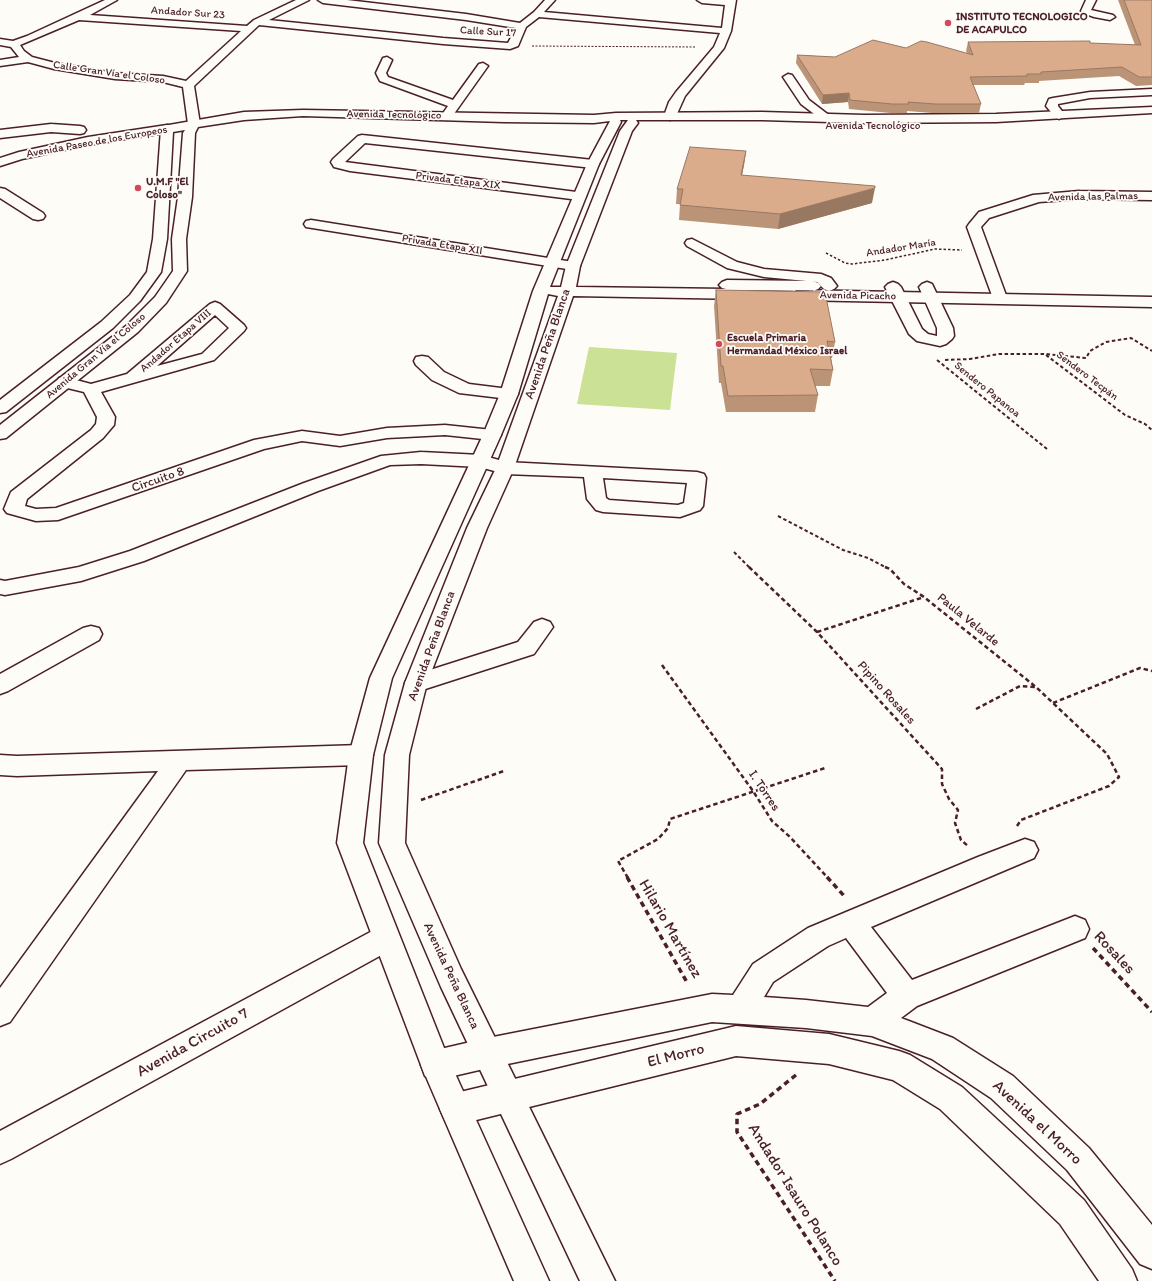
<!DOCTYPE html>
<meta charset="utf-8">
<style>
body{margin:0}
canvas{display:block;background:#fdfcf7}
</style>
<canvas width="1152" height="1281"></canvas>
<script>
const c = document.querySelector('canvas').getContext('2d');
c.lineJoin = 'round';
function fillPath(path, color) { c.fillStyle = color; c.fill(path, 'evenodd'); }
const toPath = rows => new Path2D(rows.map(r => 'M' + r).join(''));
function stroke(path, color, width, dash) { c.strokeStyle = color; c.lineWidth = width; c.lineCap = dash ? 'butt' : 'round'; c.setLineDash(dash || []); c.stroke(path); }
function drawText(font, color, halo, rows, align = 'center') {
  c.font = font + ' Itim,sans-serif'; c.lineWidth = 3.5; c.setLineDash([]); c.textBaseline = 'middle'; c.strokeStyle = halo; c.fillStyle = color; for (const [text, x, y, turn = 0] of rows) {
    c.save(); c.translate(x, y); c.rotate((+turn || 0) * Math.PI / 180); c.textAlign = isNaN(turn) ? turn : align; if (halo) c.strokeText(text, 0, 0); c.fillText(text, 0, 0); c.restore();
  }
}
fillPath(toPath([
 [589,347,677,353,670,410,577,404]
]), '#cae196');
const minor = toPath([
 [105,0,117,0,90,15,247,26,254,20,296,0,309,0,269,20,443,38,508,43,516,28,466,20,323,3,318,0,347,0,466,14,520,23,534,12,545,0,555,0,544,12,722,28,725,5,702,3,697,0,736,0,731,31,724,48,685,96,676,116,674,118,670,120,666,118,664,116,669,102,676,92,714,47,720,33,539,17,526,27,518,46,510,49,443,44,259,25,194,86,200,124,198,127,194,128,190,127,188,124,183,87,163,82,115,79,54,69,28,62,0,66,0,60,19,57,11,47,0,45,0,39,13,41,27,36,105,0],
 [79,20,241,31,186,81,163,76,115,73,55,63,32,57,24,51,20,45,79,20],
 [1086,0,1096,0,1091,10,1113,15,1115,17,1110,20,1094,17,1083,13,1081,11,1086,0],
 [387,57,392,60,386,73,388,77,453,100,479,64,483,63,488,66,451,118,447,120,443,118,441,116,448,106,380,81,376,73,383,58,387,57],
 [788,74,792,75,809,100,830,116,832,118,830,120,822,120,801,104,783,77,788,74],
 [1152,89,1152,95,1090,98,1058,104,1058,106,1065,115,1063,117,1059,119,1055,117,1046,106,1049,99,1053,98,1090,92,1152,89],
 [51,124,80,126,84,127,86,130,84,133,80,134,51,132,0,138,0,130,51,124],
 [167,125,171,126,173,129,171,132,88,145,22,159,0,166,0,158,19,152,88,137,167,125],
 [362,135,593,160,597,161,599,164,597,167,593,168,365,143,345,162,584,193,586,196,584,199,579,200,350,171,334,167,331,162,333,159,358,136,362,135],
 [0,188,5,189,43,213,45,216,43,219,38,220,33,219,0,198,0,188],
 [1079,191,1152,192,1152,200,1079,199,1039,202,989,218,981,227,1007,298,1004,301,999,303,994,301,967,227,969,224,979,212,1033,195,1079,191],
 [311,220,573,262,578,263,580,266,578,269,573,270,306,227,304,224,306,221,311,220],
 [692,239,737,262,764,269,821,274,831,278,837,286,834,289,829,291,824,289,817,282,764,277,727,268,687,246,685,243,687,240,692,239],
 [893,282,898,284,901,287,922,329,928,334,937,336,937,328,919,287,922,284,927,282,932,284,953,328,954,336,952,339,946,344,940,346,917,341,909,334,885,287,888,284,893,282],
 [215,302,220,304,244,325,246,328,244,331,214,360,101,392,115,417,114,425,103,438,27,499,25,506,36,509,56,508,254,440,302,431,340,436,387,428,445,425,492,430,498,431,501,435,498,439,492,440,445,435,387,438,340,446,302,441,264,449,58,520,36,521,7,513,4,509,11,492,91,430,96,424,97,417,84,392,59,386,57,382,59,378,65,377,91,384,127,374,210,304,215,302],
 [215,315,229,328,202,354,157,366,215,315],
 [422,356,428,357,444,372,469,384,509,389,515,390,518,394,515,398,509,399,459,393,432,380,416,365,414,361,416,357,422,356],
 [421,452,481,455,506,462,697,472,704,474,706,478,703,506,700,510,680,517,603,512,596,510,587,499,584,477,505,474,480,467,421,464,390,465,318,491,144,561,81,581,5,595,0,594,0,580,5,581,79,567,130,551,304,483,381,456,421,452],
 [603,478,687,483,684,503,678,505,609,500,606,498,603,478],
 [542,619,550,622,553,627,534,654,416,692,408,689,405,683,408,677,518,642,534,622,542,619],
 [91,626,99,628,102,634,99,640,8,691,0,694,0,674,83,628,91,626],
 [361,745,370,748,373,755,370,762,361,765,186,770,10,1022,0,1026,0,988,158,771,17,776,0,775,0,755,17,756,361,745],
 [1025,839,1034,842,1038,850,1034,858,871,927,912,980,1075,916,1085,920,1089,929,1085,938,917,1006,901,1018,953,1038,1013,1076,1089,1148,1152,1225,1152,1269,1140,1264,1067,1170,991,1098,932,1059,872,1036,806,1028,712,1022,488,1068,436,1080,425,1076,421,1065,425,1054,436,1050,488,1038,712,994,733,995,753,964,808,928,978,857,1025,839],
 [846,938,887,993,868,1007,806,1000,764,997,773,982,828,946,846,938],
 [386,925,396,929,400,938,396,947,11,1159,0,1164,0,1131,376,929,386,925],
 [736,1026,829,1034,899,1051,910,1055,962,1087,1084,1200,1132,1269,1137,1281,1099,1281,1060,1224,940,1109,893,1080,829,1064,736,1056,456,1125,445,1120,440,1109,445,1098,456,1093,736,1026]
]);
const major = toPath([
 [1152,107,1152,113,996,122,864,123,762,120,636,120,638,123,632,131,580,266,576,287,726,289,722,288,719,285,722,282,727,280,813,281,818,283,821,286,818,289,813,291,746,290,750,291,753,294,750,297,745,299,573,296,514,468,487,528,427,683,409,755,405,843,461,969,615,1281,580,1281,441,987,379,843,385,755,405,683,467,528,496,468,558,296,548,294,518,394,501,435,392,678,373,755,363,843,448,1058,549,1281,514,1281,421,1065,337,843,349,755,370,678,483,435,500,394,533,291,587,164,610,121,594,123,504,122,303,116,244,120,198,127,195,133,192,197,186,239,187,271,166,303,138,332,6,438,0,439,0,425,126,326,155,297,173,271,172,239,178,197,183,133,185,130,173,132,167,239,161,272,140,301,113,328,6,412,0,413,0,400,101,322,130,295,147,272,153,239,161,129,163,126,244,112,303,110,594,115,616,113,762,112,864,115,996,114,1152,107],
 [620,120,628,120,620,131,566,266,561,287,550,287,599,164,621,122,620,120],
 [796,290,1152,297,1152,307,796,300,791,298,788,295,791,292,796,290]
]);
stroke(minor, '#4a1f2b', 3);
stroke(major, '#4a1f2b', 3);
stroke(toPath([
 [532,46,695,47]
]), '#4a1f2b', 1, [2, 1.5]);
stroke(toPath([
 [826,253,845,263,852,264,885,260,935,249,962,250]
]), '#4a1f2b', 1.5, [2.5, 2]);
stroke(toPath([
 [1046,355,1125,415,1145,424,1152,430],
 [937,360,1047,449],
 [945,360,970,359,999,354,1046,354,1086,358,1090,351,1106,342,1131,338,1152,351],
 [778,516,843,550,868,558,887,568],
 [734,552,750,568]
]), '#4a1f2b', 2, [3.5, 2.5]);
stroke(toPath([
 [749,567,817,632,942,769,942,784,949,799,958,810,955,823,961,840,968,846],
 [885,567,890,569,904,584,924,597,1036,687,1107,754,1119,777,1109,786,1021,820,1017,826],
 [817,632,924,597],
 [662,665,753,791,772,821,790,837,828,878],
 [1053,703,1140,668,1152,671],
 [976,709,1020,686,1036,687],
 [421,800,504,771],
 [628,878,618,861,658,839,668,828,670,819,825,768]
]), '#4a1f2b', 2.5, [4.5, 3]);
stroke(toPath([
 [627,877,688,984],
 [827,877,846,898],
 [1093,948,1152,1012],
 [796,1075,760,1104,737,1114,737,1132,835,1281]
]), '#4a1f2b', 3.5, [5.5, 4]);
fillPath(minor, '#fdfcf7');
fillPath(major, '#fdfcf7');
fillPath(toPath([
 [1118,0,1152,0,1152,85,1136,86,1119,76,1039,81,1039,83,1025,83,1024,85,973,85,981,104,979,113,932,113,907,111,907,113,890,113,849,109,848,102,822,104,796,63,797,55,835,57,906,48,967,53,966,51,968,42,1090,43,1135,45],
 [746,151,744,165,742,175,872,203,778,229,679,220,680,204,676,204,677,189],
 [716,290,835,342,832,358,831,358,833,370,830,386,815,386,818,395,815,412,726,412,721,383,719,383,714,306]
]), '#bb9478');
fillPath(toPath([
 [849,93,848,102,822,104,823,95],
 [746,151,744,165,739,190,741,175],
 [875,188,872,203,778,229,780,214]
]), '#997862');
const building = toPath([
 [1124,0,1152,0,1152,77,1139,77,1122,67,1041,72,1041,74,1027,74,1027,76,970,77,981,104,935,104,908,102,909,104,892,104,850,100,849,93,823,95,797,55,835,57,873,40,906,48,921,41,927,42,973,55,968,42,1090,41,1090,43,1141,45,1124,0],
 [690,147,746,151,741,175,875,186,875,188,780,214,680,205,683,189,677,189,690,147],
 [716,290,825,292,835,342,827,341,833,370,810,369,818,395,728,396,723,366,721,366,716,290]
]);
fillPath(building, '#daac8c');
stroke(building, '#997862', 1);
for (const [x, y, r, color] of [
 [948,23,4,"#d1495b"],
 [138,188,4,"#d1495b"],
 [719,344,4,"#d1495b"]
]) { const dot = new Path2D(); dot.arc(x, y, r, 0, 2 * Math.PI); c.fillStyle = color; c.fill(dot); stroke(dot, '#fdfcf7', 1.5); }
drawText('11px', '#4a1f2b', '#fdfcf7', [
 ["Andador Sur 23",188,13,4],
 ["Calle Sur 17",488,32,3],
 ["Calle Gran Vía el Coloso",109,73,8],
 ["Avenida Tecnológico",394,115,1],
 ["Avenida Tecnológico",873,126],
 ["Avenida Paseo de los Europeos",97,142,-10],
 ["Privada Etapa XIX",458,181,7],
 ["Avenida las Palmas",1093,197,-1],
 ["Privada Etapa XII",442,245,9],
 ["Andador María",901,248,-9],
 ["Avenida Picacho",858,296,1],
 ["Andador Etapa VIII",176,341,-41],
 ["Avenida Gran Vía el Coloso",96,356,-40],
 ["Sendero Tecpán",1087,376,37],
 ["Sendero Papanoa",987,390,39]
]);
drawText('bold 11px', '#4a1f2b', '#fdfcf7', [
 ["INSTITUTO TECNOLOGICO",956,17],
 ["DE ACAPULCO",956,30],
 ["U.M.F \"El",146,182],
 ["Coloso\"",146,195],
 ["Escuela Primaria",727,338],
 ["Hermandad México Israel",727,351]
], 'left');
drawText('13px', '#4a1f2b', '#fdfcf7', [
 ["Avenida Peña Blanca",548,344,-71],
 ["Circuito 8",158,480,-19],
 ["Paula Velarde",968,620,39],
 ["Avenida Peña Blanca",432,646,-70],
 ["Pipino Rosales",886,693,48],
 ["I. Torres",764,791,56],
 ["Avenida Peña Blanca",451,976,65]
]);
drawText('16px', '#4a1f2b', '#fdfcf7', [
 ["Hilario Martínez",670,929,60],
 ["Rosales",1114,953,47],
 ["Avenida Circuito 7",193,1043,-29],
 ["El Morro",676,1056,-14],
 ["Avenida el Morro",1037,1123,43],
 ["Andador Isauro Polanco",795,1195,58]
]);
</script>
